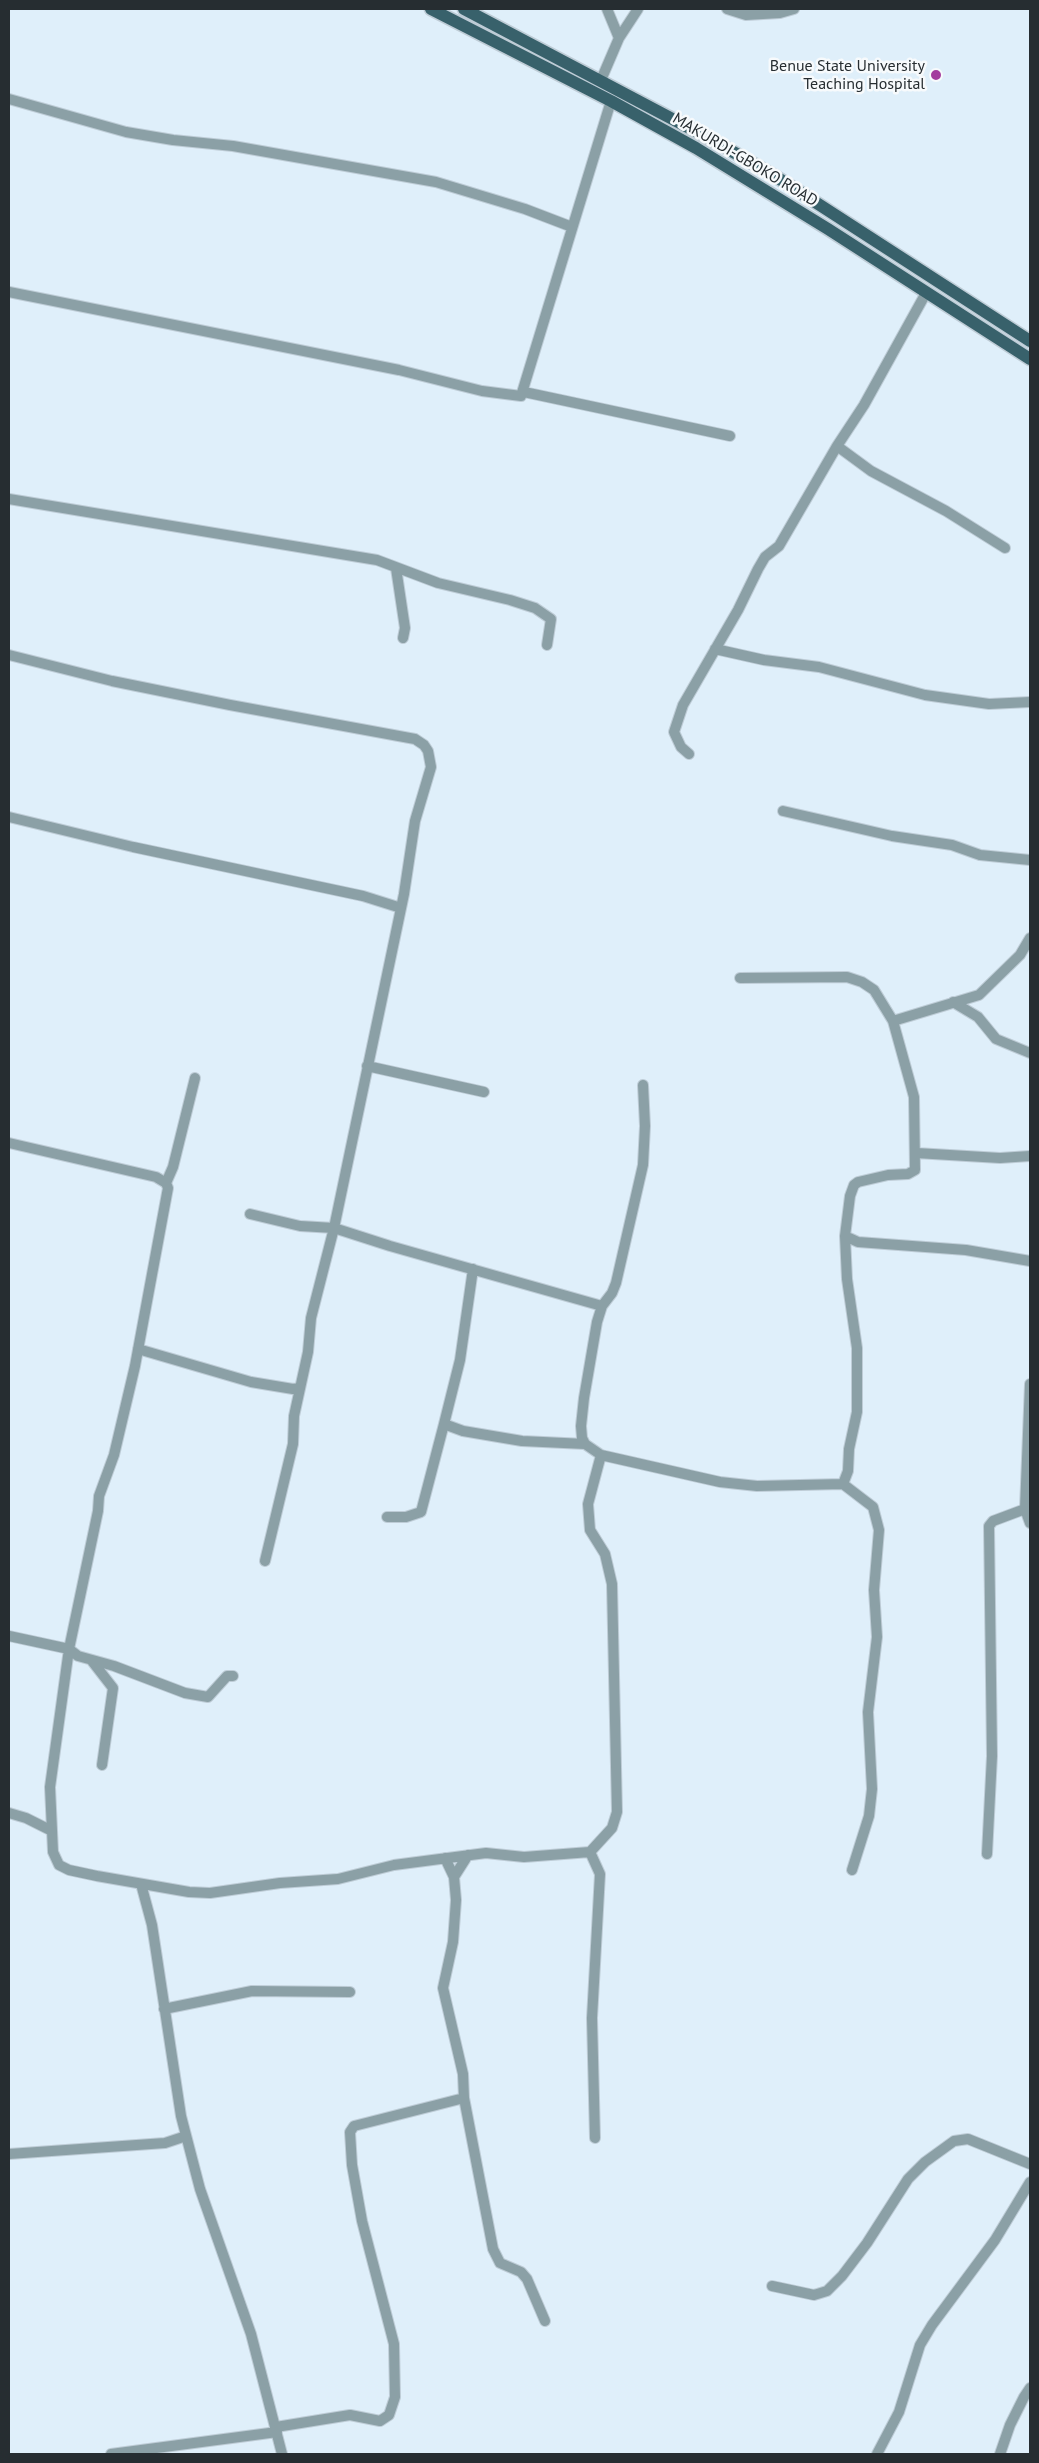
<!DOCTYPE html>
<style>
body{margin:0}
#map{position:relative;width:1039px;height:2463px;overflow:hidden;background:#dfeffa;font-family:"PT Sans",sans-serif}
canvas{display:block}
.frame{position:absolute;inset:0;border:10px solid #262d31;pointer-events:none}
</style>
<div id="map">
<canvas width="1039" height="2463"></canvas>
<div class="frame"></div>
</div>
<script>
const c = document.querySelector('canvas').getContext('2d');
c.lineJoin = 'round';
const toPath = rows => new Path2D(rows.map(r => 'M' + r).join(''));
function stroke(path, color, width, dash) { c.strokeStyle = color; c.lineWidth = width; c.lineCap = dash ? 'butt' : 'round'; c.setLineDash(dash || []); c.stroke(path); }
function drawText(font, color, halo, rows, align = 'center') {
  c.font = font + ' "PT Sans",sans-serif'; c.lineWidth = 5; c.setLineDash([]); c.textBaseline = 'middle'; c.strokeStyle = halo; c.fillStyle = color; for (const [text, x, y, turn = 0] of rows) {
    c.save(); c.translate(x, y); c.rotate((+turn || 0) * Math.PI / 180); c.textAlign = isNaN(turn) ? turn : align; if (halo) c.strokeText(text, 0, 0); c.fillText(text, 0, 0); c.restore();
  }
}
const minor = toPath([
 [727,9,746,15,780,13,794,9],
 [619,38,638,9],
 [601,80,619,38,607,9],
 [9,99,126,132,173,140,233,146,436,182,525,209,572,227],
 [9,292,399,370,482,391,521,396,611,101],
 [524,392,730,436],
 [837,446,871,471,946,511,1005,548],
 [9,499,377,560,438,583,510,600,535,608,551,619,547,645],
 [396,568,405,628,403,638],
 [715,649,764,660,819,667,925,695,989,704,1030,702],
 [9,655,112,681,230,705,415,739,424,745,428,751,431,767,415,821,404,894,334,1228,311,1318,308,1352,294,1416,293,1444,265,1561],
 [689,754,681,747,674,732,683,705,738,610,758,569,765,557,779,546,837,446,864,405,926,293],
 [783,811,892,836,952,845,980,855,1030,860],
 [9,817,133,847,363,896,401,908],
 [740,978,847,977,862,982,874,990,893,1021,914,1097,915,1170,908,1174,888,1175,858,1182,854,1185,850,1196,845,1236,847,1279,857,1348,857,1412,849,1449,848,1471,843,1484],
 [953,1002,978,1017,996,1039,1030,1053],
 [893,1021,979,995,1020,955,1030,938],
 [367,1066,484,1092],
 [643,1085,645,1126,643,1165,616,1283,612,1293,602,1306,597,1322,584,1398,581,1426,582,1438,585,1444,601,1455,720,1482,757,1486,843,1484,873,1507,879,1530,874,1590,877,1637,868,1712,872,1789,869,1816,852,1870],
 [9,1143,156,1177,166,1183,168,1188,135,1366,114,1455,99,1496,98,1511,69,1649,50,1787,53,1852,59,1865,69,1870,97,1876,189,1892,210,1893,280,1883,338,1879,394,1865,486,1853,524,1857,590,1852,612,1828,617,1812,612,1584,605,1554,590,1530,588,1504,601,1455],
 [916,1153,1000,1158,1030,1156],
 [166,1183,173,1167,195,1078],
 [250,1214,300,1226,334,1228,390,1246,602,1306],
 [845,1236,858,1242,966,1250,1030,1261],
 [473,1269,460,1360,444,1424,463,1431,522,1441,585,1444],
 [138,1349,251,1382,293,1389,300,1388],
 [1030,1384,1025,1509,1030,1523],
 [387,1517,406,1517,421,1512,444,1424],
 [9,1636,69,1649,78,1656,114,1666,185,1693,208,1697,227,1676,233,1676],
 [92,1661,113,1688,102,1765],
 [9,1813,26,1818,52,1831],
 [590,1852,600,1874,592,2018,595,2138],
 [987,1854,992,1756,989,1526,993,1521,1025,1509],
 [445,1858,454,1877,456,1900,453,1942,443,1988,463,2074,464,2098,493,2249,500,2263,521,2272,527,2279,545,2321],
 [454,1877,468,1855],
 [141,1884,152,1925,181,2116,200,2189,251,2334,282,2454],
 [164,2009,252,1991,350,1992],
 [9,2154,165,2143,186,2136],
 [772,2286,814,2295,827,2291,842,2276,867,2243,908,2179,925,2162,954,2141,968,2139,1030,2164],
 [276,2427,350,2415,380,2421,389,2415,395,2397,394,2344,362,2221,352,2165,350,2132,354,2126,464,2098],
 [111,2454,277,2432],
 [877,2454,899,2412,920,2345,932,2325,995,2240,1030,2182],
 [1000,2454,1010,2425,1024,2397,1030,2388]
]);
const major = toPath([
 [431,9,611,101,696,148,828,229,1030,359],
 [464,9,716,142,778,178,1030,341]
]);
stroke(minor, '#beccd6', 12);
stroke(major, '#beccd6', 15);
stroke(minor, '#8ba0a6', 10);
stroke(major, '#38616b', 12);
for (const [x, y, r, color] of [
 [936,75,6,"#a33b9e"]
]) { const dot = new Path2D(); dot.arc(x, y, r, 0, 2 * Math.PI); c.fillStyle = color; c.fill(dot); stroke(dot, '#f7fafc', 2); }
drawText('16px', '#262d31', '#f7fafc', [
 ["Benue State University",925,66],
 ["Teaching Hospital",925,84]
], 'right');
drawText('16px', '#262d31', '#f7fafc', [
 ["MAKURDI-GBOKO ROAD",745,160,31]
]);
</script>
